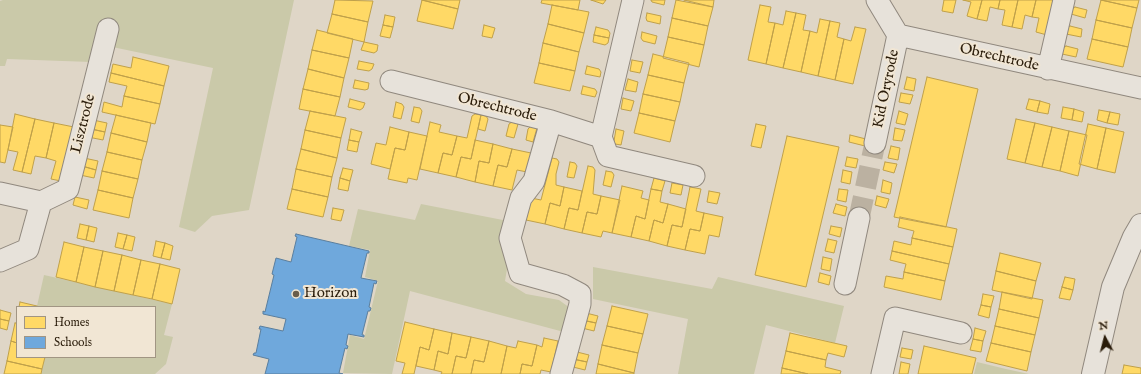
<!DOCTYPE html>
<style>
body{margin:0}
#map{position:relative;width:1141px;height:374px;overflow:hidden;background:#dfd6c7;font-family:"IM FELL English",serif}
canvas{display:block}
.legend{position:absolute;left:16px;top:306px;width:140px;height:52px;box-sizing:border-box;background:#f1e6d4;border:1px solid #a19583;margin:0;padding:5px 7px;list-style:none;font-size:12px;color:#2a1c0a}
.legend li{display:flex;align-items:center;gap:8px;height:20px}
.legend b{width:20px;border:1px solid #a19583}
.north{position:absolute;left:1085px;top:318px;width:40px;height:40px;-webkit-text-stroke:3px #f1e6d4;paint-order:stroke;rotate:353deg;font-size:11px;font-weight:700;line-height:16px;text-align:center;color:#2a1c0a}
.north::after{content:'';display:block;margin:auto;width:14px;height:18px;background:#2a1c0a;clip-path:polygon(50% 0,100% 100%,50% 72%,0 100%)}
</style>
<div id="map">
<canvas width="1141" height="374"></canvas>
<ul class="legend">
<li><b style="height:11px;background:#ffd966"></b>Homes</li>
<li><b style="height:11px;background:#6fa8dc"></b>Schools</li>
</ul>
<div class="north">N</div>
</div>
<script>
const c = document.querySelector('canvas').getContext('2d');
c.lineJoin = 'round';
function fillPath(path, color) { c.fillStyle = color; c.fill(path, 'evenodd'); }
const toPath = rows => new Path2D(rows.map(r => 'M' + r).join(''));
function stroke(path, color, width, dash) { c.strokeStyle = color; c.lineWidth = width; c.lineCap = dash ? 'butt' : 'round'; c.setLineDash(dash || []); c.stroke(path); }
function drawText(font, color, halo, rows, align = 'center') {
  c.font = font + ' "IM FELL English",serif'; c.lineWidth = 4; c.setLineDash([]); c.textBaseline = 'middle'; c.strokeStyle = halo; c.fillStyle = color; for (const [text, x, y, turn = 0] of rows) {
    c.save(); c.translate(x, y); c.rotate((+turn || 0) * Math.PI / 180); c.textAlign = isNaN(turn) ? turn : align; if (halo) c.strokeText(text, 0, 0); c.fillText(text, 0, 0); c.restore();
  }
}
fillPath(toPath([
 [3,0,294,0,249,210,212,216,195,232,179,227,213,68,98,44,91,62,7,59,5,66,0,66,0,1],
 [421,204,508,221,508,263,505,281,526,294,559,300,570,308,564,332,410,291,392,374,343,373,350,335,364,339,378,281,365,277,370,250,349,246,358,209,415,220],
 [593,267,712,289,718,277,844,306,835,343,766,325,754,374,678,374,688,319,593,299],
 [44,275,172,304,164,335,173,337,166,364,155,374,41,374,45,357,155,357,155,307,37,306],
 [977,362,1006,369,1029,374,974,374]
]), '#cac9a9');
const homes = toPath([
 [335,0,373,1,368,22,332,14,335,0],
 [422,0,458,9,453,29,417,21,422,0],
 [422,0,460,0,458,9,422,0],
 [542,0,580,0,578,10,541,3,542,0],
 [591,0,606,0,603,4,591,0],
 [651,0,665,0,664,5,652,2,651,0],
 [676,0,713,7,708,26,672,18,676,0],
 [684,0,714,0,713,7,684,0],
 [944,0,956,0,953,13,942,11,944,0],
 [963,0,982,0,977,19,967,16,971,2,963,0],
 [982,0,1000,0,998,9,990,7,987,21,977,19,982,0],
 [1000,0,1018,0,1012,27,1002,25,1005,10,998,9,1000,0],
 [1018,0,1036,0,1032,17,1025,15,1022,29,1012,27,1018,0],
 [1036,0,1055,0,1047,35,1036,32,1039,18,1032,17,1036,0],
 [1101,0,1137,8,1132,28,1096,20,1101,0],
 [1101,0,1139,0,1137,8,1101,0],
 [552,5,589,12,584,33,548,24,552,5],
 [760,5,771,7,768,22,775,23,766,64,748,60,760,5],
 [1075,7,1087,10,1085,18,1071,14,1072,9,1075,7],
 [786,11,796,13,783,68,766,64,775,23,783,25,786,11],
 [647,13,661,16,660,24,647,21,646,18,647,13],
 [796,13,806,15,803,30,810,31,801,72,783,68,796,13],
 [332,14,368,22,364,42,327,33,332,14],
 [385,15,395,17,393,27,383,25,385,15],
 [672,18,708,26,704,45,668,37,672,18],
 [820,19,830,21,818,76,801,72,810,31,817,33,820,19],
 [1096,20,1132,28,1128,47,1092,39,1096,20],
 [830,21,840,23,837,37,844,39,835,80,818,76,830,21],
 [548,24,584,33,579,52,543,43,548,24],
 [383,25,393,27,390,38,380,36,383,25],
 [484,25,495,28,492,38,482,36,484,25],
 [1070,26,1082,29,1081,37,1066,34,1067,28,1070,26],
 [596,27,608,30,610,33,609,38,594,35,596,27],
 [855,27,866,29,853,84,835,80,844,39,851,41,855,27],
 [317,30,353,39,349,58,312,50,317,30],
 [642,32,657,36,655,44,643,41,641,38,642,32],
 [594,35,609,38,608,43,605,45,593,42,594,35],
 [668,37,704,45,699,67,663,58,668,37],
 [1092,39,1128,47,1123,67,1087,59,1092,39],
 [364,42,378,45,377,51,374,53,361,50,364,42],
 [543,43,579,52,575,71,539,63,543,43],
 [1066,46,1078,49,1076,57,1062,54,1063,48,1066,46],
 [312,50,349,58,344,78,308,69,312,50],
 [653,54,689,63,684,83,648,75,653,54],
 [133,57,169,66,164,86,111,73,113,64,131,68,133,57],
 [632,60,643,62,640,73,630,71,632,60],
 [359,61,374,64,372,69,369,71,357,69,359,61],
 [539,63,575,71,570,91,534,83,539,63],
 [587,66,599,69,601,72,600,77,585,74,587,66],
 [308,69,344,78,340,97,303,89,308,69],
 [111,73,164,86,160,104,124,96,127,86,109,82,111,73],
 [648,75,684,83,680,102,643,94,648,75],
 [907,77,916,79,914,91,904,89,907,77],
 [927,77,978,89,946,227,894,217,927,77],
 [628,79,638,82,636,92,625,90,628,79],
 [355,80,369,83,368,89,365,90,353,88,355,80],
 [583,86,595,89,597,92,595,97,581,94,583,86],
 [303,89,340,97,335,116,299,109,303,89],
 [901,93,913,95,910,104,899,102,901,93],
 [643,94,680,102,675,121,639,113,643,94],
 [124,96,160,104,155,124,102,112,104,102,122,107,124,96],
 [623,98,634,101,631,111,621,109,623,98],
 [350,99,365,103,363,108,360,110,348,107,350,99],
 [1029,99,1040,101,1037,112,1026,109,1029,99],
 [1040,101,1050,104,1048,114,1037,112,1040,101],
 [396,102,402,104,404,107,401,119,393,117,396,102],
 [414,107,420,108,422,111,419,123,411,121,414,107],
 [1063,107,1074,109,1072,120,1061,118,1063,107],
 [1074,109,1084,112,1082,122,1072,120,1074,109],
 [1099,110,1110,112,1107,123,1097,120,1099,110],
 [310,111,346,118,341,138,305,130,310,111],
 [899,111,908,114,905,125,896,123,899,111],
 [1110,112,1120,114,1118,125,1107,123,1110,112],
 [639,113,675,121,670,142,634,133,639,113],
 [15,114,35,119,22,172,13,170,18,152,8,150,15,114],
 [475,114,481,115,471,159,461,157,456,177,438,173,443,153,452,155,457,136,467,138,472,116,475,114],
 [116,115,151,123,147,142,111,133,116,115],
 [481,115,486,116,488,119,485,131,478,129,481,115],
 [35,119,54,123,46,158,35,156,31,174,22,172,35,119],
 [1016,119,1035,123,1025,163,1007,159,1016,119],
 [93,120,107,123,105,132,91,129,93,120],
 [430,122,441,125,439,132,457,136,452,155,443,153,438,173,420,169,430,122],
 [512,122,518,124,514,138,506,136,509,124,512,122],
 [54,123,74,127,61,181,51,179,56,161,46,158,54,123],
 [1035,123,1052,127,1042,167,1025,163,1035,123],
 [756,124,766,126,761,148,751,146,756,124],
 [1088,124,1106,128,1097,169,1079,164,1088,124],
 [0,125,13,127,5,163,0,162,0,125],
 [531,126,537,128,533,142,526,140,528,129,531,126],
 [390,127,409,132,405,150,395,148,390,169,371,164,376,143,386,145,390,127],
 [1052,127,1069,131,1060,171,1042,167,1052,127],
 [895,128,905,130,902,141,893,140,895,128],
 [1106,128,1124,132,1115,173,1097,169,1106,128],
 [91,129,105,132,103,140,88,137,91,129],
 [351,129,362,132,359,142,349,140,351,129],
 [616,129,624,131,621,145,615,144,614,141,616,129],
 [305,130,341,138,337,158,301,149,305,130],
 [1069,131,1087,135,1078,176,1060,171,1069,131],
 [409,132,427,136,417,180,408,178,407,183,388,179,395,148,405,150,409,132],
 [111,133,147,142,142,160,107,152,111,133],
 [850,135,866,139,865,146,849,142,850,135],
 [787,136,839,147,806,287,755,275,787,136],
 [349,140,359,142,357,152,347,150,349,140],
 [475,140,493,144,489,163,479,161,475,182,456,177,461,157,471,159,475,140],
 [493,144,512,149,507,167,498,165,493,186,475,182,479,161,489,163,493,144],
 [891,146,900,148,898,160,888,158,891,146],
 [301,149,337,158,332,177,296,169,301,149],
 [512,149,531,153,527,172,517,170,512,190,493,186,498,165,507,167,512,149],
 [107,152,142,160,138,179,102,171,107,152],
 [847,157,858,159,856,168,845,166,847,157],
 [84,158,98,161,96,170,82,166,84,158],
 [552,158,557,159,559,162,556,174,556,185,564,187,560,206,550,203,545,224,526,220,531,198,541,200,552,158],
 [570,162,575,163,577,166,574,178,567,177,570,162],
 [885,162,897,164,894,173,883,170,885,162],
 [82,166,96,170,94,178,80,175,82,166],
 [588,166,593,167,595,170,593,194,601,196,597,214,587,212,582,233,564,229,569,208,578,210,588,166],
 [343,168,353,170,350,181,340,178,343,168],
 [296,169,332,177,328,197,292,189,296,169],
 [843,170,852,172,850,184,841,182,843,170],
 [102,171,138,179,133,198,98,190,102,171],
 [606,171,612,172,614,175,611,187,603,185,606,171],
 [340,178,350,181,348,191,338,189,340,178],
 [654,178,665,181,662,191,651,189,654,178],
 [883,180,892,183,890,194,881,192,883,180],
 [672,183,683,185,681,195,670,193,672,183],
 [622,186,643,191,641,198,649,200,645,219,636,216,631,237,612,233,622,186],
 [564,187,582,191,578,210,569,208,564,229,545,224,550,203,560,206,564,187],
 [690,187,701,189,696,211,704,213,700,231,690,229,685,250,667,246,672,225,682,227,690,187],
 [292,189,328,197,323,217,287,209,292,189],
 [651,189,662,191,660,202,668,204,663,223,654,220,649,241,631,237,636,216,645,219,651,189],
 [839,189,848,190,846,202,837,200,839,189],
 [98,190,133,198,129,218,93,210,98,190],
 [709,191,720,193,717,204,707,202,709,191],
 [601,196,620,200,612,233,603,231,601,237,582,233,587,212,597,214,601,196],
 [877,196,889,199,886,208,875,205,877,196],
 [75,197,89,200,87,209,73,205,75,197],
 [668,204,686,209,682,227,672,225,667,246,649,241,654,220,663,223,668,204],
 [836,204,847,207,845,216,833,213,836,204],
 [333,208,344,210,341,221,331,219,333,208],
 [704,213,723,217,719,237,709,235,705,254,685,250,690,229,700,231,704,213],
 [900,217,957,229,953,247,912,238,914,231,898,227,900,217],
 [80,224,89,226,86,240,77,238,80,224],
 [89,226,97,228,94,242,86,240,89,226],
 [831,226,842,228,840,237,829,234,831,226],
 [118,233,127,235,123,249,115,247,118,233],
 [127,235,135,237,132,251,123,249,127,235],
 [912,238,953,247,949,264,892,251,894,241,911,245,912,238],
 [828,239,837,241,834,253,825,251,828,239],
 [156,241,165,243,161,258,153,256,156,241],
 [64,242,84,247,76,282,56,277,64,242],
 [165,243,173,246,170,260,161,258,165,243],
 [84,247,103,251,95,287,76,282,84,247],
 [103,251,122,255,114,291,95,287,103,251],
 [892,251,949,264,945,281,904,272,906,264,890,260,892,251],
 [1000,253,1041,263,1036,281,996,271,1000,253],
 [122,255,141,260,133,295,114,291,122,255],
 [823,257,832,259,830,271,821,269,823,257],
 [141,260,160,264,152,299,133,295,141,260],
 [160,264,180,269,172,304,152,299,160,264],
 [996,271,1036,281,1032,299,992,290,996,271],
 [904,272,945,281,941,300,884,287,886,276,903,279,904,272],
 [820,273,831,276,829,285,818,282,820,273],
 [1065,277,1075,279,1073,290,1062,287,1065,277],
 [1062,287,1073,290,1070,300,1059,298,1062,287],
 [1002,292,1043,300,1039,318,999,309,1002,292],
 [983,294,994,296,991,307,981,305,983,294],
 [20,302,37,306,39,307,19,307,20,302],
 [981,305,991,307,989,318,978,315,981,305],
 [612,306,648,314,643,334,607,326,612,306],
 [999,309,1039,318,1035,335,995,326,999,309],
 [0,310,11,313,9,321,0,319,0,310],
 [586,313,598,316,596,323,582,320,586,313],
 [0,319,9,321,7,330,0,328,0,319],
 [582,320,596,323,594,331,582,328,582,320],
 [405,322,434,329,429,350,420,347,414,374,402,374,405,363,396,361,405,322],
 [15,323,17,323,17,343,11,341,15,323],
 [607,326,643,334,638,353,602,345,607,326],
 [995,326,1035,335,1031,352,991,343,995,326],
 [975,328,986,331,983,341,973,339,975,328],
 [434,329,452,333,448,354,438,351,434,370,416,366,420,347,429,350,434,329],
 [452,333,471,337,466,358,456,356,452,374,441,374,442,372,434,370,438,351,448,354,452,333],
 [790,333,847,346,844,357,828,353,826,360,786,351,790,333],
 [471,337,489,341,484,362,474,360,471,374,452,374,456,356,466,358,471,337],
 [544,338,558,341,551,372,541,370,540,374,520,374,522,364,532,366,537,345,542,347,544,338],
 [973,339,983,341,981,352,970,350,973,339],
 [11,341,17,343,17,357,45,357,42,369,7,361,11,341],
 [489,341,507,346,501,374,471,374,474,360,484,362,489,341],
 [518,341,537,345,532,366,522,364,520,374,501,374,507,346,516,348,518,341],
 [991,343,1031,352,1027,371,986,361,991,343],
 [602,345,638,353,634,373,598,364,602,345],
 [924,346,976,358,972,374,918,374,924,346],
 [902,348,913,350,911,359,900,357,902,348],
 [786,351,826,360,825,367,841,371,840,374,808,374,782,368,786,351],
 [577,352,589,355,587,362,573,359,577,352],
 [573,359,587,362,585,370,573,367,573,359],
 [7,361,42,369,41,374,4,374,7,361],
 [901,362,910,364,908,374,899,374,901,362],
 [598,364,634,373,634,374,596,374,598,364],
 [1124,365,1141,368,1141,374,1122,374,1124,365],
 [782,368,808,374,781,374,782,368]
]);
fillPath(homes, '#ffd966');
stroke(homes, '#bfa04a', 1);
const schools = toPath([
 [296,234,369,251,369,253,367,253,361,278,377,281,376,284,374,283,369,307,371,308,370,311,368,311,362,335,364,335,364,337,348,334,346,345,348,346,347,349,345,348,339,373,343,374,265,374,269,359,253,355,254,353,256,353,261,329,259,329,260,326,283,331,286,319,263,314,263,311,265,312,274,275,272,274,276,258,291,262,297,237,295,236,296,234]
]);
fillPath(schools, '#6fa8dc');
stroke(schools, '#5a7e9d', 1);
stroke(toPath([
 [859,218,875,143]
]), '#bbb1a1', 21, [21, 10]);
const minor = toPath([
 [633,0,601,137,608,156,694,176],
 [877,0,898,35,1141,88],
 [1048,69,1064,0],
 [391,81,551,121,601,137],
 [551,121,534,181,521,198,510,238,520,273,563,285,580,294,580,304,561,374],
 [875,143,898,35],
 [0,193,41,202,68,189,108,29],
 [0,261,28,249,41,202],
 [845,284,859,218],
 [882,374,895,318,961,333]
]);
const tertiary = toPath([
 [1093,374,1113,287,1134,237,1141,225]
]);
stroke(minor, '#90887e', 23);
stroke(tertiary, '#90887e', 24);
stroke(minor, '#e7e2da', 21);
stroke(tertiary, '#e7e2da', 22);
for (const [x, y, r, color] of [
 [296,294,4,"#695d4c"]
]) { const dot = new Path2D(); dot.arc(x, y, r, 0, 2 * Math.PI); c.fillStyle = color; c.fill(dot); stroke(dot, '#f1e6d4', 1.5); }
drawText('15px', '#2a1c0a', '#f1e6d4', [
 ["Obrechtrode",999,58,13],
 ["Kid Oryrode",887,89,-78],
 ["Obrechtrode",497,108,14],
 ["Lisztrode",84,124,-76]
]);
drawText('15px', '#2a1c0a', '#f1e6d4', [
 ["Horizon",304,294]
], 'left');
</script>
